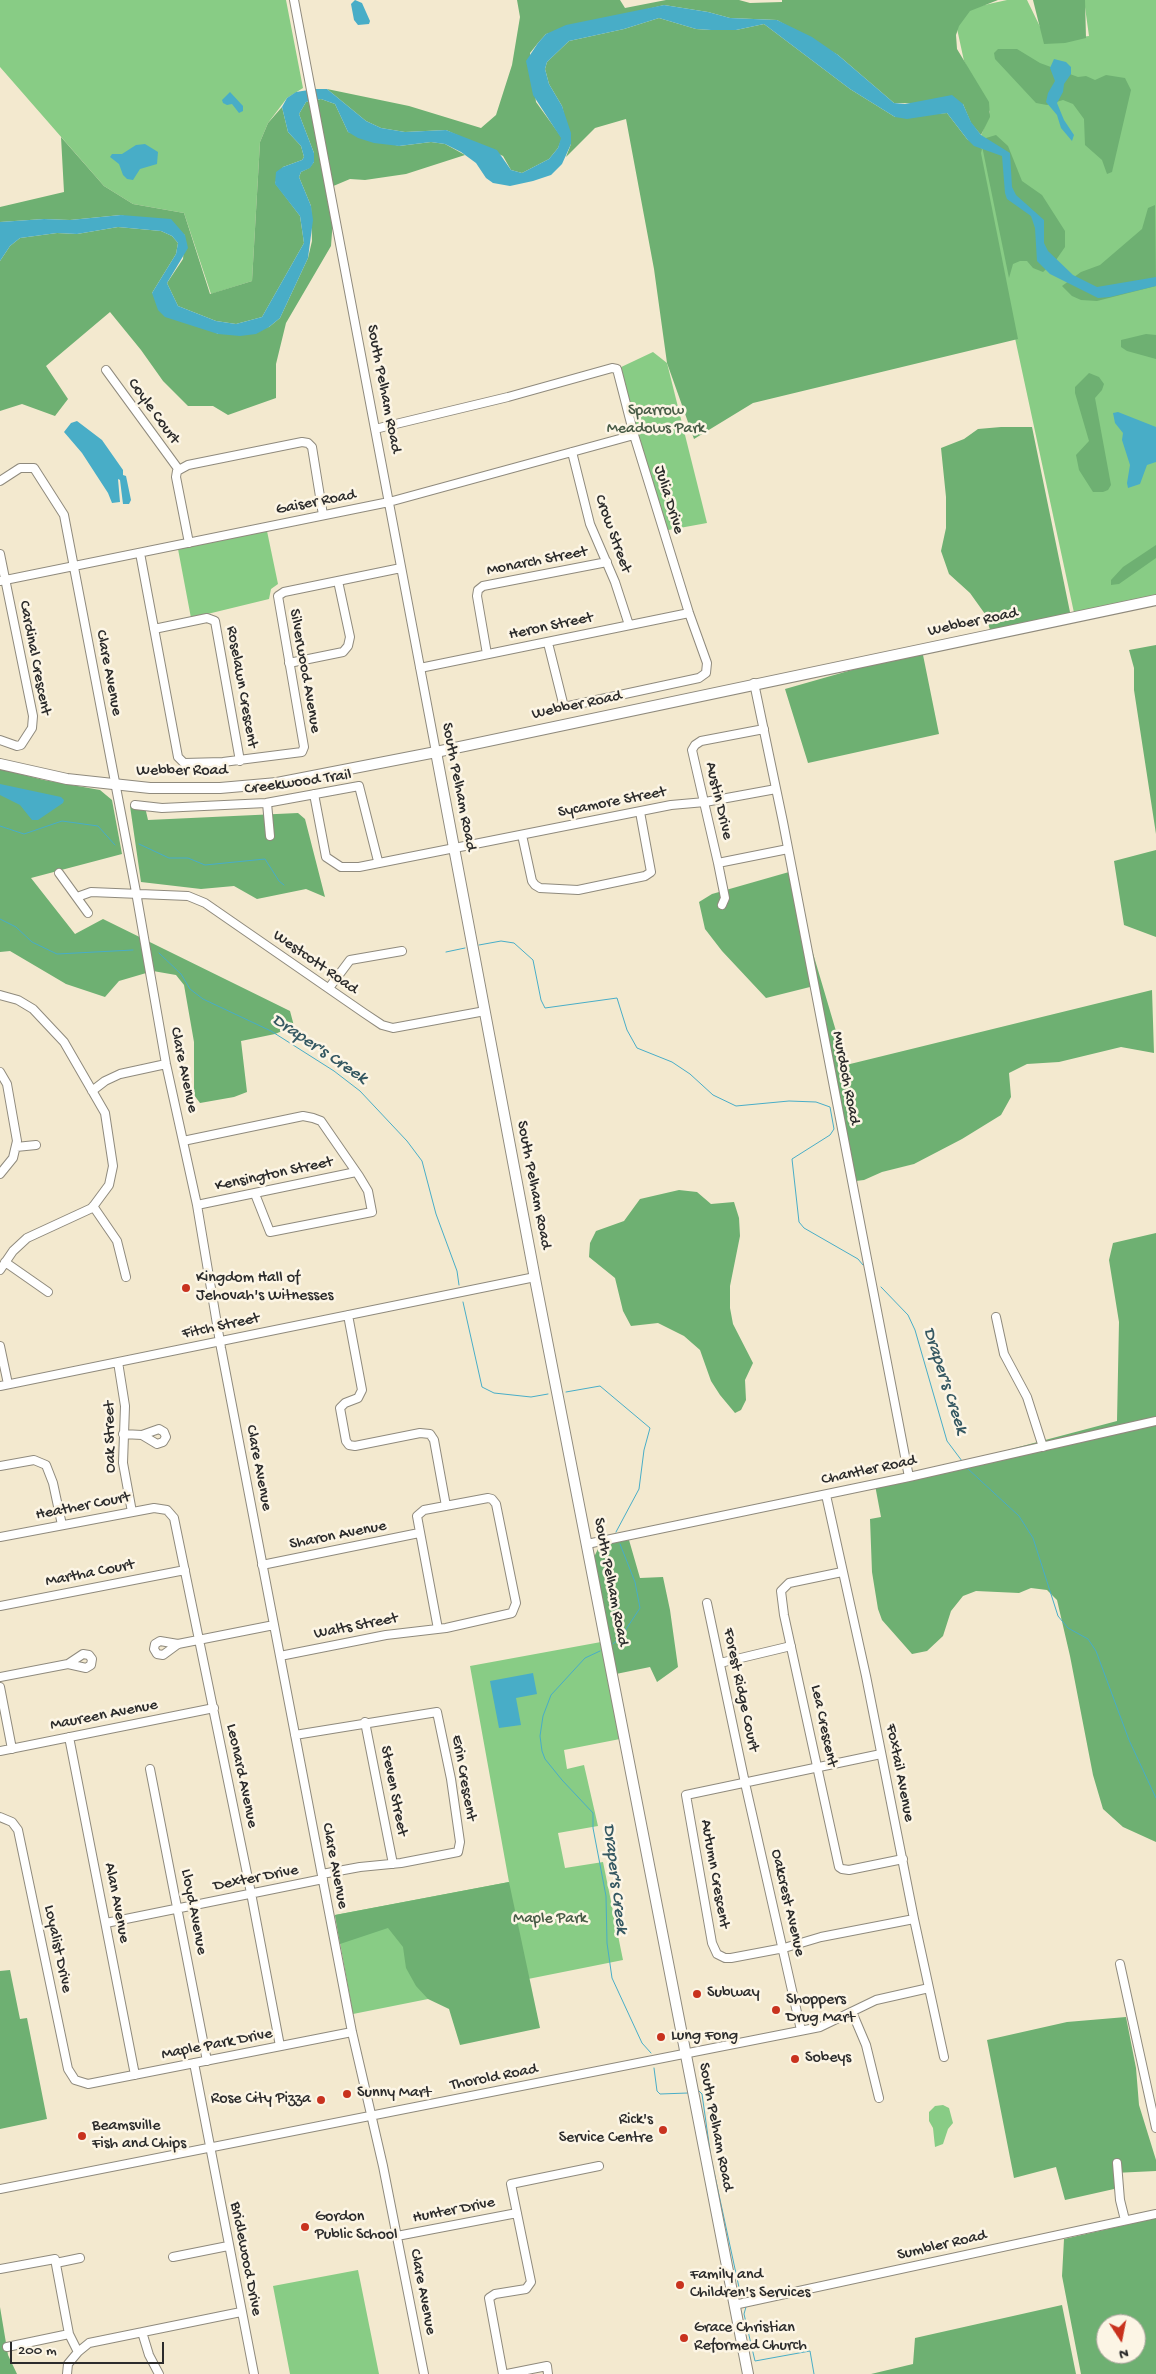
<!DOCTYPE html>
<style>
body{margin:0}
#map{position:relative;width:1156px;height:2374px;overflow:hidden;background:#f3e9cf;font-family:"Gochi Hand",sans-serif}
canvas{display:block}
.north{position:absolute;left:1096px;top:2314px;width:50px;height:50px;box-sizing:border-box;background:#fcf5e5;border:1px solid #a8a49b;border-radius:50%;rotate:169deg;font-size:14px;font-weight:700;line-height:20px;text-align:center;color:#2b2b2b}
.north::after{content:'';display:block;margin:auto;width:18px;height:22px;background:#c8321e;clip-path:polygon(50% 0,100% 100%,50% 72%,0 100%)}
.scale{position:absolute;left:10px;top:2342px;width:154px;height:22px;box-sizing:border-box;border:2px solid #2b2b2b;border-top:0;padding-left:6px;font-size:15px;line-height:18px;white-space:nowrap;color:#2b2b2b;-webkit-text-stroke:4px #fcf5e5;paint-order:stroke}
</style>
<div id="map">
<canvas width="1156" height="2374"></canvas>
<div class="north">N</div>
<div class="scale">200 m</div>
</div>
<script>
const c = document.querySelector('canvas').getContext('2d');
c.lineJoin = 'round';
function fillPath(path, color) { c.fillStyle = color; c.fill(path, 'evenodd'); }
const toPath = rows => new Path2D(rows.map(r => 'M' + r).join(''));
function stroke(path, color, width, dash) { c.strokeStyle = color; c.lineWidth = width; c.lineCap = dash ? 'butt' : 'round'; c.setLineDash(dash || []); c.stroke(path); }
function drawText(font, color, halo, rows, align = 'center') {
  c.font = font + ' "Gochi Hand",sans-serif'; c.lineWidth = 5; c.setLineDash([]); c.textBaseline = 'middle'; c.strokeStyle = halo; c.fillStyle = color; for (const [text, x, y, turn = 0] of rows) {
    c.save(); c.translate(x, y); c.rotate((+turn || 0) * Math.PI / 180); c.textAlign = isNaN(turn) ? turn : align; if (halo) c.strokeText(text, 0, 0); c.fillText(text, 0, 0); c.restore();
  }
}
fillPath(toPath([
 [0,0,286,0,303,88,287,98,268,123,260,142,252,281,211,294,184,213,133,204,104,186,0,67],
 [1007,0,1027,0,1047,41,1089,36,1084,0,1156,0,1156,605,1076,622,975,152,990,112,964,61,956,24,966,9],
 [653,352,667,363,707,523,663,531,617,369],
 [267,531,278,584,271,589,269,599,191,618,178,549],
 [601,1642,620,1739,564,1750,567,1769,584,1765,598,1826,558,1833,565,1868,603,1862,623,1960,353,2014,335,1915,509,1882,470,1666],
 [943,2105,949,2108,953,2123,948,2129,943,2144,935,2147,933,2128,929,2121,929,2112,935,2106],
 [358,2270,379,2374,290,2374,273,2286]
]), '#88cc85');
fillPath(toPath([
 [517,0,620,0,625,8,666,0,739,0,750,3,782,2,782,0,998,0,970,11,959,26,956,35,957,49,989,102,990,117,981,135,971,123,963,104,894,103,838,55,777,20,730,18,708,12,664,5,546,34,538,43,530,53,536,102,562,138,558,148,549,159,522,173,511,170,503,156,446,130,405,132,381,128,366,121,327,89,409,106,481,128,496,115,512,65,520,17],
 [1033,0,1085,0,1086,38,1065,43,1044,44],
 [659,18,696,29,711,30,736,30,764,24,850,89,895,117,947,113,967,139,982,149,981,153,1018,339,753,403,694,439,667,363,654,269,626,119,595,128,566,157,571,144,562,106,549,84,545,69,547,62,569,41,624,29],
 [998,49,1017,49,1040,63,1078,77,1086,76,1095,80,1106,75,1125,78,1131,90,1112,172,1107,174,1102,160,1085,145,1084,119,1073,104,1063,100,1047,105,1036,103,995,59,994,53],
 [321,99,335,104,348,132,399,146,431,142,445,144,465,155,406,174,365,180,350,179,331,187,334,205,331,246,286,323,276,364,276,398,228,415,213,406,188,406,163,381,141,350,110,312,46,366,68,399,55,416,22,404,0,411,0,261,10,246,20,238,57,233,77,234,118,227,161,231,172,236,178,243,176,254,152,293,218,334,269,327,280,318,308,258,312,241,311,206,299,177,301,172,309,168,314,162,314,153,299,114,306,102],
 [282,107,288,132,301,146,304,157,302,160,283,167,275,183,300,216,304,243,262,317,236,324,216,321,178,306,167,283,183,259,185,235,121,215,70,220,44,219,0,222,0,207,64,192,61,137,104,186,133,204,184,213,210,294,252,281,260,142,268,123],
 [996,135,1008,146,1022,181,1042,195,1065,231,1065,247,1056,260,1043,272,1033,268,1027,261,1020,261,1013,264,1009,278,982,146,986,138],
 [1155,205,1156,286,1097,301,1081,300,1072,296,1062,286,1081,272,1100,265,1142,229,1148,208],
 [1146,334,1156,335,1156,359,1127,351,1121,347,1121,340],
 [1089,373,1099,377,1104,384,1102,390,1095,398,1111,485,1108,490,1103,492,1093,492,1079,470,1076,455,1089,441,1075,393,1075,387],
 [1001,427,1032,427,1071,617,991,633,985,614,970,593,949,574,941,551,946,528,946,497,941,448,964,439,978,429],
 [1156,545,1156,558,1119,584,1111,585,1111,580,1123,567],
 [1156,645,1156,834,1134,690,1134,668,1129,650],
 [922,650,939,734,808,763,785,689],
 [0,769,44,780,100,790,112,800,122,854,31,878,75,934,103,919,290,1011,294,1026,275,1034,241,1041,247,1092,234,1097,200,1103,194,1095,194,1042,184,985,176,975,153,971,119,981,105,997,66,984,10,951,0,952],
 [130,806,145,807,148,820,298,813,305,819,325,897,306,889,257,899,234,886,201,889,141,882],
 [1156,850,1156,937,1124,925,1114,861],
 [789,872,846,1065,1152,990,1154,1053,1121,1047,1059,1062,1027,1064,1009,1073,1011,1097,1001,1115,962,1139,914,1164,882,1172,864,1180,856,1181,814,986,766,998,722,951,705,929,699,902,712,894],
 [679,1190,697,1192,711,1204,734,1202,739,1218,740,1236,730,1286,730,1308,733,1324,753,1363,745,1380,746,1400,741,1410,735,1413,720,1395,711,1381,700,1350,684,1336,658,1323,631,1326,623,1311,615,1278,589,1257,590,1243,596,1231,624,1221,640,1199],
 [1156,1233,1156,1842,1123,1827,1103,1809,1093,1775,1070,1656,1057,1600,1047,1590,1031,1588,1019,1593,976,1591,963,1596,951,1611,943,1636,927,1651,912,1654,882,1620,878,1609,872,1572,870,1519,881,1517,875,1485,1117,1421,1119,1322,1109,1260,1113,1243],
 [629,1540,640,1578,663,1577,670,1610,678,1667,657,1682,650,1667,616,1674,594,1557,598,1549,602,1545],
 [509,1882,540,2028,460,2045,449,2009,428,1999,416,1986,406,1968,403,1947,388,1928,340,1944,335,1915],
 [10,1970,20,2019,27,2018,47,2119,0,2129,0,1971],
 [1126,2017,1136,2068,1139,2105,1156,2160,1156,2171,1114,2173,1114,2189,1065,2200,1056,2167,1014,2178,987,2040,1067,2022],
 [1156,2218,1156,2374,1081,2374,1062,2276,1064,2239],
 [1106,2324,1136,2324,1136,2354,1106,2354],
 [1062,2305,1076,2374,871,2374,913,2364,915,2338],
 [0,2307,8,2355,17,2374,0,2374]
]), '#6eb072');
fillPath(toPath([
 [355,0,362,3,370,21,369,24,358,25,354,20,351,4],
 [664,5,708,12,730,18,777,20,812,37,838,55,894,103,905,104,952,95,963,104,971,122,981,135,1010,153,1012,187,1016,195,1044,220,1044,243,1048,251,1073,275,1097,287,1156,277,1156,286,1110,297,1098,298,1050,274,1037,261,1035,228,1031,216,1007,199,1005,193,1002,156,974,146,967,139,947,113,907,119,895,117,850,89,764,24,736,30,711,30,696,29,659,18,624,29,569,41,547,62,545,69,549,84,562,106,571,133,571,144,562,164,551,175,533,181,510,186,493,183,486,178,476,163,461,152,445,144,431,142,399,146,374,143,358,138,348,132,335,104,321,99,306,102,299,114,314,153,314,162,310,168,301,172,299,177,311,206,313,220,308,258,280,318,269,327,256,334,240,336,218,334,165,317,158,310,152,293,176,254,178,243,172,236,161,231,118,227,77,234,57,233,20,238,10,246,0,261,0,222,44,219,70,220,121,215,171,219,185,235,188,248,167,283,178,306,216,321,236,324,262,317,304,243,300,216,275,184,276,172,283,167,302,160,304,157,301,146,288,132,282,107,287,98,296,92,315,89,327,89,366,121,381,128,405,132,446,130,497,150,511,170,522,173,549,159,558,148,561,138,533,95,526,61,538,43,546,34,566,25],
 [1054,59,1066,62,1071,67,1071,74,1064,84,1063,92,1057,103,1064,120,1074,135,1072,141,1061,128,1057,115,1046,102,1048,93,1055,81,1050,68],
 [230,92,243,106,243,111,239,113,232,104,227,105,223,103,222,100],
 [145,144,158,152,157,164,140,169,133,180,127,179,123,175,119,164,110,157,112,154,122,154,136,145],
 [1118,412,1156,427,1156,462,1147,465,1140,484,1128,488,1127,483,1130,465,1122,440,1123,433,1115,423,1113,413],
 [77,421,102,440,123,470,123,475,126,476,131,500,129,504,123,504,120,480,118,479,120,502,112,503,108,493,82,453,64,432,71,423],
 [0,784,61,797,64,800,63,803,38,820,32,820,20,805,0,795],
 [533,1673,537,1694,516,1698,521,1725,499,1728,490,1681]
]), '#48adc7');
stroke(toPath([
 [0,826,24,834,62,821,98,826,115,845],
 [139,844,169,858,188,858,205,865,265,859,279,881,284,885],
 [0,919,16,927,32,942,57,954,133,950],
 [479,945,501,941,514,943,533,960,541,1000,545,1008,617,998,627,1030,637,1048,672,1062,690,1074,713,1095,736,1106,789,1101,816,1102,830,1107,834,1129,830,1135,792,1159,799,1222,804,1228,858,1259,863,1265],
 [446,952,465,948],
 [159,953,181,974,190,989,203,999,271,1031,334,1071,360,1091,407,1141,422,1161,436,1214,457,1271,459,1285],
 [881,1287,908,1315,915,1330,947,1441,962,1461],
 [463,1302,482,1387,494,1393,531,1397,548,1394],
 [566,1392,600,1386,650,1428,644,1450,639,1489,616,1532],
 [967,1468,1019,1516,1033,1538,1058,1616,1068,1628,1088,1639,1096,1651,1129,1740,1156,1798],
 [613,1644,621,1637,640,1608,635,1582,620,1544],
 [600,1651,585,1658,551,1695,543,1716,540,1736,542,1751,545,1759,562,1780,593,1813,593,1828,606,1896,607,1943,612,1978,642,2043,651,2053],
 [654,2068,657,2091,660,2094,688,2093],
 [699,2091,702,2094,711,2158,740,2292,744,2299],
 [746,2307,744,2314,755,2361,810,2351,814,2374]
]), '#48adc7', 1);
const minor = toPath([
 [294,0,436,752],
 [106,370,179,470],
 [375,429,508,397,612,368,617,369,634,435,689,613,707,663,706,673,699,678,564,707,548,643],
 [572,452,590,524,615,582,629,625],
 [0,481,20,468,34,468,64,515,136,892,166,1064,197,1205,221,1348,352,2032,383,2166,424,2374],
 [189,543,176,477,177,471,188,465,302,442,308,443,312,447,323,515],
 [140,553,178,757,184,763,223,762,302,752,304,747,278,596,284,592,401,568],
 [0,554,33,716,32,728,21,745,17,746,0,740],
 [0,581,389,502,634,435],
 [154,629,207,618,215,621,240,761],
 [487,654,477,596,478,590,483,586,607,562],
 [289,663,343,652,348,646,350,637,338,581],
 [420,668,689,613],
 [754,683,783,822,909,1477],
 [314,794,326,857,341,867,359,867,671,805,705,802,776,789],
 [267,803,270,836],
 [135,805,162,808,266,803,359,786,378,861],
 [522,835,532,881,535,885,540,888,578,890,645,876,651,872,640,812],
 [718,863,788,849],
 [59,873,88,913],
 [77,897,91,892,188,896,205,903,364,1013,382,1025,393,1028,485,1011],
 [722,905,725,898,718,863,692,750,695,745,701,741,764,729],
 [329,988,350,960,402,951],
 [0,995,18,1000,33,1009,64,1042,105,1113,113,1166,109,1185,92,1208,27,1238,13,1251,0,1270],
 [0,1072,7,1084,17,1141,13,1158,0,1174],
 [92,1091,105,1081,120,1074,166,1064],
 [183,1141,303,1116,313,1118,321,1121,359,1176,368,1191,372,1212,270,1232,255,1194],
 [16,1147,36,1145],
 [197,1205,356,1172],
 [93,1206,117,1241,126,1277],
 [5,1262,48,1292],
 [348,1315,362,1390,358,1398,345,1403,340,1408,346,1441,349,1445,355,1446,420,1433,430,1434,434,1440,446,1506],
 [996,1317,1004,1354,1027,1397,1043,1447],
 [0,1346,8,1384],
 [118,1362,125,1406,123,1463,132,1512],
 [0,1386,535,1277],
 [123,1434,142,1435,157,1444,163,1442,166,1437,164,1432,159,1429,142,1435],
 [0,1466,34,1460,46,1465,53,1483,62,1525],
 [826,1495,866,1676,914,1919,944,2057],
 [0,1537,154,1508,167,1510,174,1518,251,1893,280,2046],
 [587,1544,909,1477,1156,1421],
 [262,1565,419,1533],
 [842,1572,789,1583,781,1591,784,1615,839,1867,842,1869,849,1870,903,1859],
 [707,1603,745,1783,801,2030],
 [0,1606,185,1570],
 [178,1644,160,1641,155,1644,154,1649,157,1654,163,1655,178,1644,274,1625],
 [280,1656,386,1635,446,1628,512,1613,516,1603,496,1504,492,1499,488,1498,424,1510,417,1516,438,1629],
 [720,1663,791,1646],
 [0,1677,68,1664,86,1668,91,1665,92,1659,89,1655,83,1654,68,1664],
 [0,1687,12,1749],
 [365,1722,393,1864],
 [295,1735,437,1712,451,1779,460,1842,458,1852,401,1863,360,1867,322,1874],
 [69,1737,135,2075],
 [0,1751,214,1708],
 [881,1754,686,1795,712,1943,717,1954,725,1958,731,1958,784,1948,821,1937,914,1919],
 [150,1769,207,2061],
 [0,1817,12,1822,18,1830,68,2069,75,2080,88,2084,352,2032],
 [106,1923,323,1879],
 [1120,1964,1156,2128],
 [852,2012,866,2045,879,2098],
 [194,2063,254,2374],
 [1117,2163,1120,2200,1125,2220],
 [0,2189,820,2027,876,2000,929,1988],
 [397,2236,517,2213],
 [173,2257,228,2246],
 [56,2263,80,2258],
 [0,2269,55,2259,69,2334,78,2352],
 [734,2305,1156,2214],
 [142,2332,149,2355,159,2374],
 [7,2347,69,2334],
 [67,2374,68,2364,78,2352,89,2343,241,2312],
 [503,2374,489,2298,495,2294,526,2289,531,2282,511,2184,599,2166],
 [507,2374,547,2366,548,2374]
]);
const major = toPath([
 [436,752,536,1284,748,2374],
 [0,764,67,779,150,788,220,788,277,783,436,752,1156,600]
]);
stroke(minor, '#8f8a7d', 10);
stroke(major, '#8f8a7d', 12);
stroke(minor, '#fff', 8);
stroke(major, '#fff', 10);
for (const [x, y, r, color] of [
 [186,1288,5,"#c8321e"],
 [697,1994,5,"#c8321e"],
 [776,2010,5,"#c8321e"],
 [661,2037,5,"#c8321e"],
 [795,2059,5,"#c8321e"],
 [347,2094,5,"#c8321e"],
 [321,2100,5,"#c8321e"],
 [663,2130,5,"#c8321e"],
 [82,2136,5,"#c8321e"],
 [305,2227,5,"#c8321e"],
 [680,2285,5,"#c8321e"],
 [684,2338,5,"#c8321e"]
]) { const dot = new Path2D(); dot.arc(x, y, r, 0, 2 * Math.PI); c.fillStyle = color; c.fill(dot); stroke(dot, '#fcf5e5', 2); }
drawText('16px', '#2b2b2b', '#fcf5e5', [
 ["South Pelham Road",383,389,79],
 ["Coyle Court",153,412,54],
 ["Julia Drive",668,500,73],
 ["Gaiser Road",316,503,-11],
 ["Crow Street",612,534,70],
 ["Monarch Street",537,562,-11],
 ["Webber Road",973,623,-12],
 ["Heron Street",551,627,-12],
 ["Cardinal Crescent",34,658,79],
 ["Silverwood Avenue",304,671,80],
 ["Clare Avenue",108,673,79],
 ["Roselawn Crescent",241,687,80],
 ["Webber Road",577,706,-12],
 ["Webber Road",182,772],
 ["Creekwood Trail",298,783,-8],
 ["South Pelham Road",458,787,79],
 ["Austin Drive",718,801,77],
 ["Sycamore Street",612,803,-11],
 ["Westcott Road",315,963,35],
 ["Clare Avenue",183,1070,78],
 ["Murdoch Road",845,1078,79],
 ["Kensington Street",274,1175,-12],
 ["South Pelham Road",533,1185,79],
 ["Fitch Street",221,1327,-12],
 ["Oak Street",111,1437,-91],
 ["Clare Avenue",258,1468,79],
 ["Chantler Road",869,1471,-12],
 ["Heather Court",83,1507,-11],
 ["Sharon Avenue",338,1536,-11],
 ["Martha Court",90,1574,-11],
 ["South Pelham Road",610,1582,79],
 ["Walts Street",356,1627,-11],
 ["Forest Ridge Court",740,1690,78],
 ["Maureen Avenue",104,1716,-11],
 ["Lea Crescent",823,1726,78],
 ["Foxtail Avenue",899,1773,79],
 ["Leonard Avenue",241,1776,78],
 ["Erin Crescent",463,1778,80],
 ["Steven Street",393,1791,79],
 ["Clare Avenue",334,1866,79],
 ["Autumn Crescent",714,1874,80],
 ["Dexter Drive",256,1879,-11],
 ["Alan Avenue",116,1903,79],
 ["Oakcrest Avenue",787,1903,77],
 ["Lloyd Avenue",193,1912,79],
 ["Loyalist Drive",57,1949,78],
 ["Maple Park Drive",217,2045,-11],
 ["Thorold Road",494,2078,-11],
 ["South Pelham Road",715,2127,79],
 ["Hunter Drive",454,2211,-11],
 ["Sumbler Road",942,2246,-13],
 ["Bridlewood Drive",245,2259,79],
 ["Clare Avenue",422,2292,79]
]);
drawText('16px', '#475b46', '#fcf5e5', [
 ["Sparrow",656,412],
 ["Meadows Park",656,430],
 ["Maple Park",550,1920]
]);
drawText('16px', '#2b2b2b', '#fcf5e5', [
 ["Kingdom Hall of",196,1279],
 ["Jehovah's Witnesses",196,1297],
 ["Subway",707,1994],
 ["Shoppers",786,2001],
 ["Drug Mart",786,2019],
 ["Lung Fong",671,2037],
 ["Sobeys",805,2059],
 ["Sunny Mart",357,2094],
 ["Rose City Pizza",311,2100,"right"],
 ["Rick's",653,2121,"right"],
 ["Service Centre",653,2139,"right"],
 ["Beamsville",92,2127],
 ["Fish and Chips",92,2145],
 ["Gordon",315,2218],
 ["Public School",315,2236],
 ["Family and",690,2276],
 ["Children's Services",690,2294],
 ["Grace Christian",694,2329],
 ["Reformed Church",694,2347]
], 'left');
drawText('italic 18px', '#355862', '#fcf5e5', [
 ["Draper's Creek",319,1050,34],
 ["Draper's Creek",944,1381,72],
 ["Draper's Creek",614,1879,83]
]);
</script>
